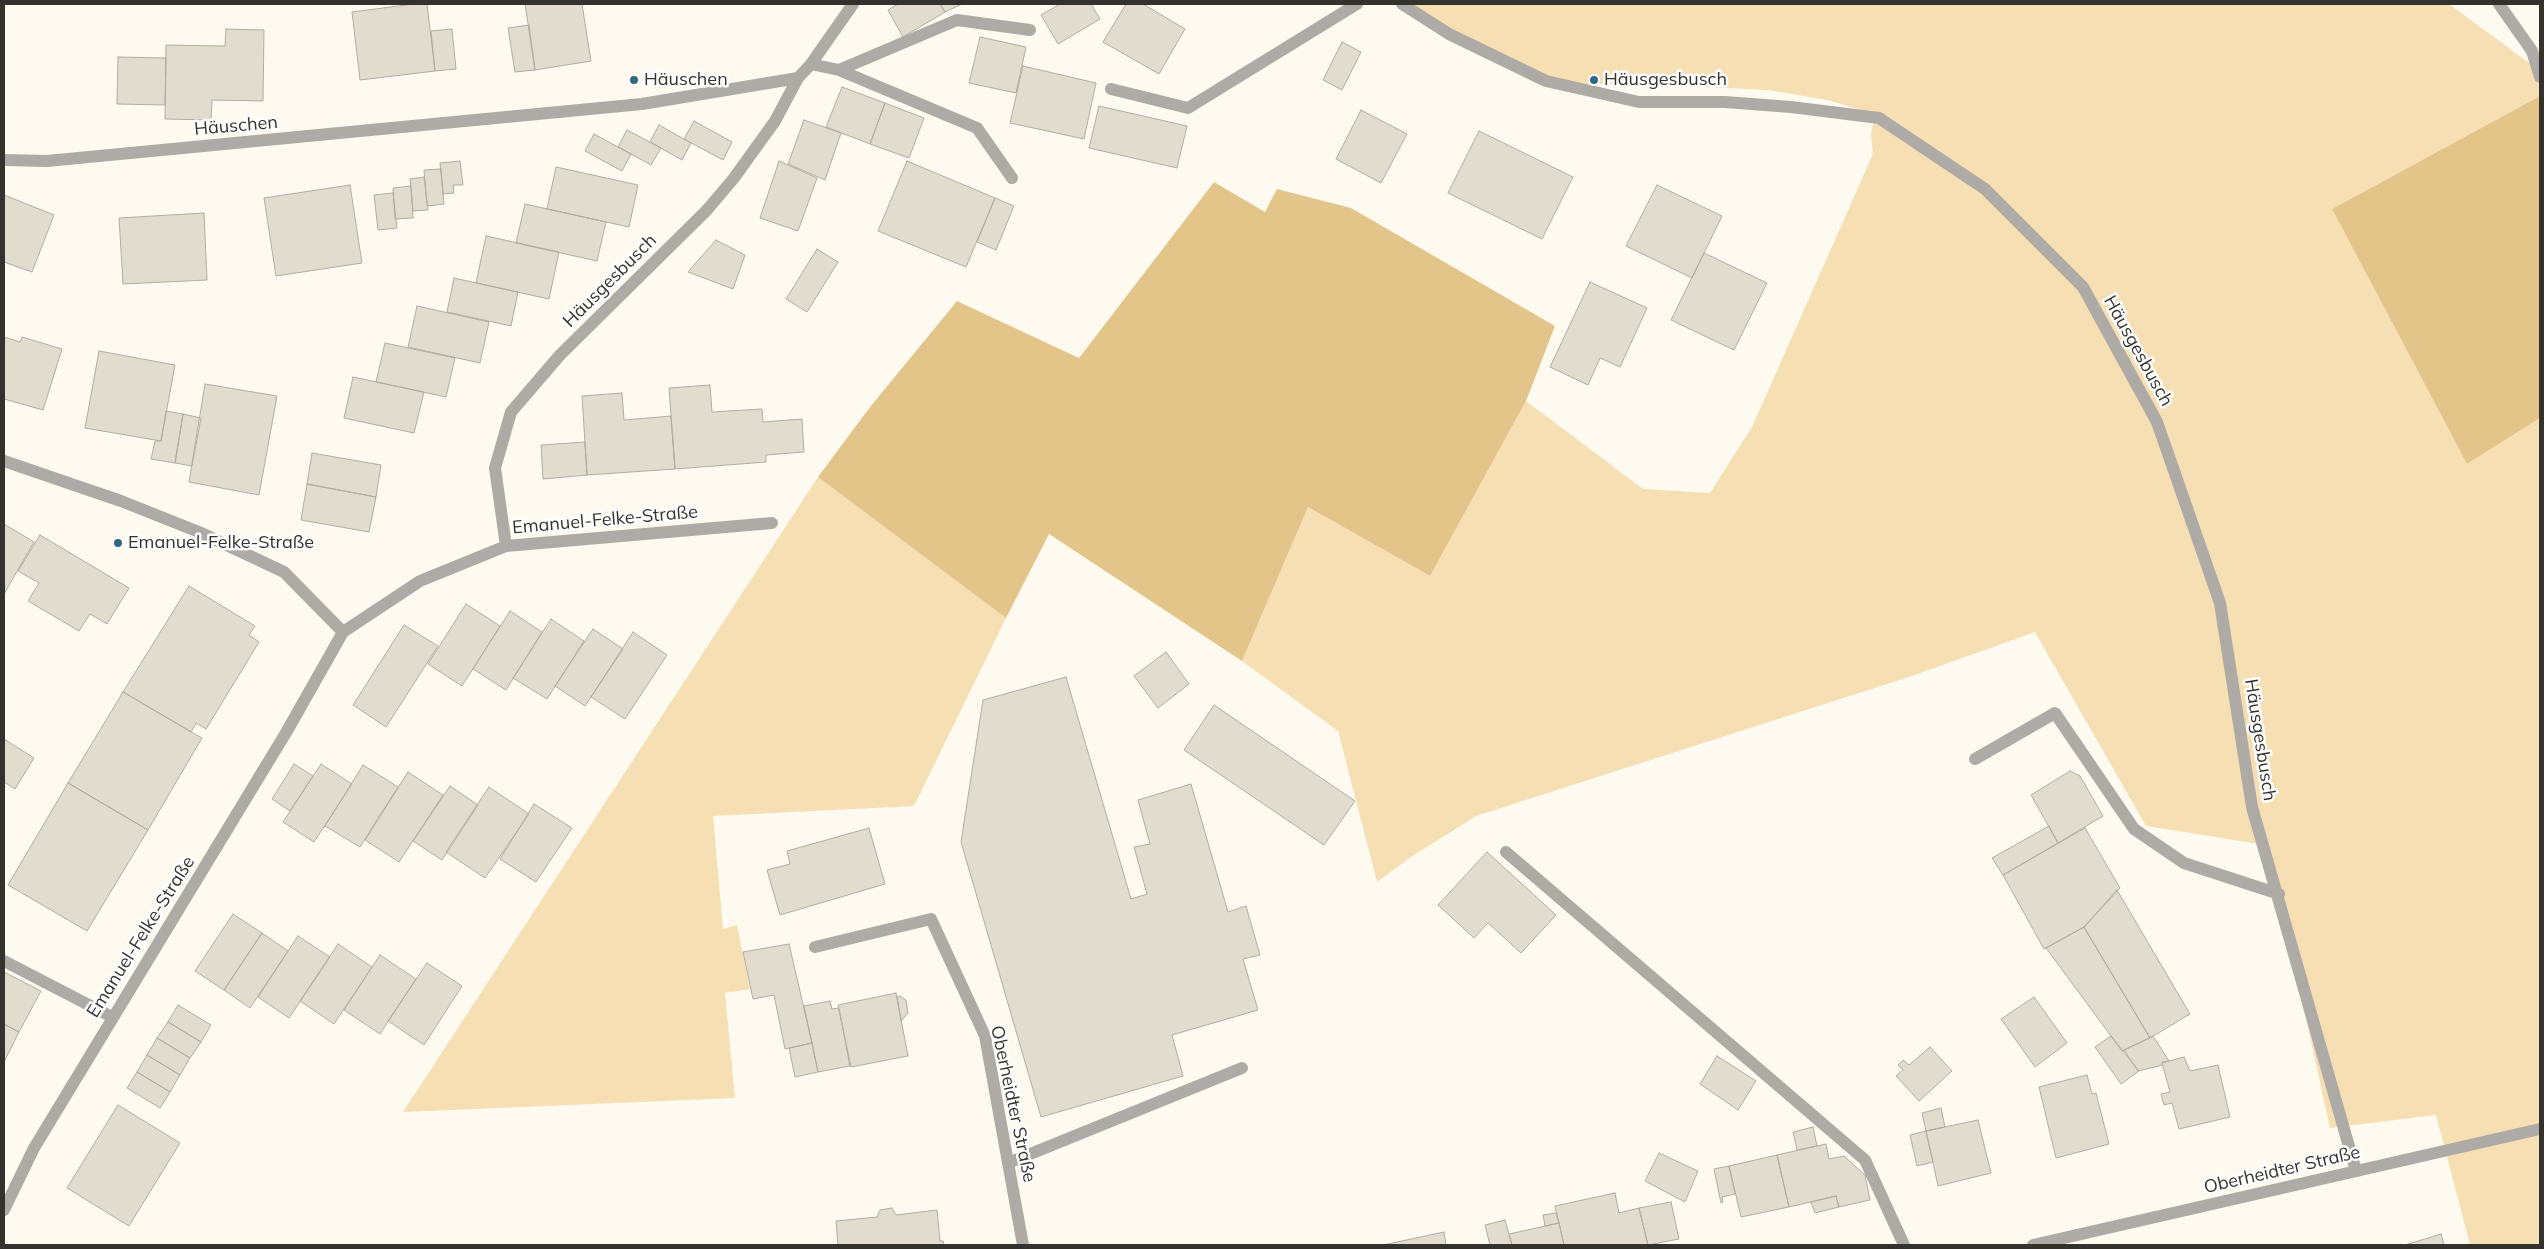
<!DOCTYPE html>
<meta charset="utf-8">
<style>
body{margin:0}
#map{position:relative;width:2544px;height:1249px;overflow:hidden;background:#fffaf0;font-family:Mulish,sans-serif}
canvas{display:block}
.frame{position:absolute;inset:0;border:5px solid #34322d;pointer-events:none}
</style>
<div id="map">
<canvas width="2544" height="1249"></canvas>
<div class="frame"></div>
</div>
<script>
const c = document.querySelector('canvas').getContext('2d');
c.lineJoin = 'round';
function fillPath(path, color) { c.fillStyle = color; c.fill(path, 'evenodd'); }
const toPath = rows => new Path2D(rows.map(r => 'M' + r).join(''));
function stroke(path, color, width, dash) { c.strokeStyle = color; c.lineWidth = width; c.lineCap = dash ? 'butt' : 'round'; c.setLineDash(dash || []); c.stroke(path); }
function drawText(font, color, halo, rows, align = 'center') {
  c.font = font + ' Mulish,sans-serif'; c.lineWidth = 5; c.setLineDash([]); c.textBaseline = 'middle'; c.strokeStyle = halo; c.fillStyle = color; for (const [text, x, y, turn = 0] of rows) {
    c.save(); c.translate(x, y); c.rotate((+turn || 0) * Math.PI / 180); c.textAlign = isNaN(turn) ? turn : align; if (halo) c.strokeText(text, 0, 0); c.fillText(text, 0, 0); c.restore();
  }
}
fillPath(toPath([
 [1401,4,2449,4,2540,71,2540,96,2332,209,2467,464,2540,418,2540,1245,2470,1245,2436,1115,2330,1128,2300,991,2259,844,2146,826,2035,632,1912,676,1476,816,1411,857,1377,882,1338,731,1242,661,1308,507,1430,576,1526,401,1643,489,1710,493,1752,427,1873,154,1871,135,1875,114,1827,100,1768,90,1648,84,1583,84,1531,72],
 [818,477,1006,618,914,806,713,816,723,929,737,925,750,989,725,993,735,1098,403,1112]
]), '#f5dfb3');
fillPath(toPath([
 [2540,96,2540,418,2467,464,2332,209],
 [1214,182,1265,212,1277,189,1351,208,1555,326,1526,401,1430,576,1308,507,1242,661,1049,534,1006,618,818,477,870,407,957,301,1079,358]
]), '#e3c58a');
const building = toPath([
 [414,4,427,4,435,71,360,80,352,12,414,4],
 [525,4,582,4,591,61,535,70,525,4],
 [898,4,940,4,945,12,903,37,888,10,898,4],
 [940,4,962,4,945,12,940,4],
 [1060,4,1091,4,1100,19,1058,44,1041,15,1060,4],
 [1126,4,1143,4,1185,29,1159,74,1103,42,1126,4],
 [529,25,535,70,515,72,508,28,529,25],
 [226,29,264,30,263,101,212,100,211,120,165,119,166,45,225,46,226,29],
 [452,29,456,69,435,71,431,31,452,29],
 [980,37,1026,47,1016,93,969,83,980,37],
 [1342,42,1361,52,1342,90,1323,80,1342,42],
 [118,57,166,58,165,105,117,104,118,57],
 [1023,66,1096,83,1084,139,1010,123,1023,66],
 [842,87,885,103,870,144,826,127,842,87],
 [885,103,924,118,909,158,870,144,885,103],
 [1099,106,1187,126,1177,168,1089,148,1099,106],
 [1361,110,1407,134,1381,183,1336,159,1361,110],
 [804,120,841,133,825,180,788,164,804,120],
 [694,121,732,142,723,160,684,139,694,121],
 [659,125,691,143,682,160,650,142,659,125],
 [627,130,661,148,651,165,618,147,627,130],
 [1479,131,1573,177,1542,239,1448,193,1479,131],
 [594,134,631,154,622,171,585,151,594,134],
 [460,161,463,185,453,185,454,193,443,194,440,163,460,161],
 [779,161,817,178,798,231,760,218,779,161],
 [907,161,995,198,966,267,878,231,907,161],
 [556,167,638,185,629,227,547,209,556,167],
 [441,169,444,204,427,206,424,170,441,169],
 [424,177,428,210,413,211,410,179,424,177],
 [350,185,362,263,276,276,264,198,350,185],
 [1657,185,1722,216,1692,278,1626,246,1657,185],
 [411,186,413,218,395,219,393,188,411,186],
 [393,193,397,228,378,230,374,195,393,193],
 [4,195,54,215,32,272,4,262,4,195],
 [995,198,1014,206,996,250,977,242,995,198],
 [525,204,606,222,597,261,516,243,525,204],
 [204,213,207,280,123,284,119,218,204,213],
 [486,236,559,252,549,299,476,283,486,236],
 [716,240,745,255,733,289,688,272,716,240],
 [817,249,838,262,807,312,786,299,817,249],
 [1704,253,1767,283,1734,350,1671,320,1704,253],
 [454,278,518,292,511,326,447,312,454,278],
 [1590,282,1647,308,1620,367,1600,358,1588,385,1550,367,1590,282],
 [417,306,489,322,480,363,408,347,417,306],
 [4,337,20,342,22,337,62,349,43,410,4,399,4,337],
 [385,343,455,358,446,397,376,382,385,343],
 [99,351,175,365,161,441,85,428,99,351],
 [353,377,424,392,414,433,344,418,353,377],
 [205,384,277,396,259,495,189,482,205,384],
 [710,385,712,412,762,409,763,422,802,419,804,452,766,455,766,462,675,469,669,388,710,385],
 [622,393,624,420,671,416,675,469,587,475,582,396,622,393],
 [166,411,183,414,175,463,151,459,155,441,161,441,166,411],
 [183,414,201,418,192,466,175,463,183,414],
 [585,442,587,475,543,479,541,445,585,442],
 [312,453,381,465,376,497,307,484,312,453],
 [307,484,376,497,369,532,301,520,307,484],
 [4,524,34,542,4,594,4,524],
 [40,535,129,588,107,624,90,614,79,631,28,601,39,583,18,571,40,535],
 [189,586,255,626,249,635,259,642,206,729,196,723,191,732,123,692,189,586],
 [466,604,500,626,462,686,428,664,466,604],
 [510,611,542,632,506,690,473,669,510,611],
 [551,619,584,641,547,699,513,678,551,619],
 [404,625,438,646,386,727,353,705,404,625],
 [593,629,623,649,585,706,555,686,593,629],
 [633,632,667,655,625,719,591,697,633,632],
 [1166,652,1189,684,1158,708,1134,676,1166,652],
 [1066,677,1131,899,1147,894,1134,847,1150,844,1138,800,1191,784,1228,912,1246,906,1260,955,1243,959,1258,1010,1172,1035,1183,1076,1041,1117,961,842,983,700,1066,677],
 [123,692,202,738,148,830,68,783,123,692],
 [1214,705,1355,801,1324,845,1184,750,1214,705],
 [4,739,34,758,15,789,4,782,4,739],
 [294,764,313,776,290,811,272,799,294,764],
 [321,764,352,784,314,842,283,822,321,764],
 [363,765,398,787,360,847,325,826,363,765],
 [2070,771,2080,776,2103,816,2058,843,2031,795,2070,771],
 [408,772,443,795,399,862,365,840,408,772],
 [68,783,148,830,87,931,8,885,68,783],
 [450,786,478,805,442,860,413,841,450,786],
 [489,787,529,814,485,878,446,852,489,787],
 [534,804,572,828,536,882,500,859,534,804],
 [2049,826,2058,843,2003,875,1992,858,2049,826],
 [869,828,885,884,780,915,767,870,790,864,787,851,869,828],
 [2085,828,2120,888,2084,927,2044,949,2003,875,2085,828],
 [1487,852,1556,915,1521,953,1488,923,1474,938,1438,905,1487,852],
 [2117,890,2190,1014,2150,1038,2084,927,2117,890],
 [233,914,262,933,224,990,195,971,233,914],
 [2084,927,2150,1038,2122,1051,2046,948,2084,927],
 [262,933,288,951,250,1008,224,990,262,933],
 [298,936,330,957,289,1018,258,997,298,936],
 [338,944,372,967,334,1024,300,1001,338,944],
 [789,944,812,1043,785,1049,774,995,753,999,743,952,789,944],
 [380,955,416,979,380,1034,344,1010,380,955],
 [427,963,462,986,424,1045,388,1021,427,963],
 [4,972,41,991,19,1032,4,1024,4,972],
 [896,993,908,1056,851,1067,838,1005,896,993],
 [900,996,906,1000,908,1013,901,1021,897,997,900,996],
 [2034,997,2067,1043,2035,1067,2001,1019,2034,997],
 [830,1001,832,1009,839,1008,850,1066,818,1072,804,1006,830,1001],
 [178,1005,211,1025,201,1042,168,1022,178,1005],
 [168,1022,201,1042,190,1058,157,1038,168,1022],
 [4,1024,19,1032,4,1062,4,1024],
 [2111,1036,2139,1071,2121,1084,2095,1047,2111,1036],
 [2153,1036,2169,1061,2162,1062,2163,1065,2138,1071,2124,1050,2153,1036],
 [157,1038,190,1058,180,1075,147,1055,157,1038],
 [812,1043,818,1072,795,1077,789,1048,812,1043],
 [1930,1047,1952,1071,1919,1101,1896,1076,1903,1070,1898,1065,1903,1060,1909,1065,1930,1047],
 [147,1055,180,1075,170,1092,137,1072,147,1055],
 [1717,1056,1756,1081,1738,1110,1700,1084,1717,1056],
 [2184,1057,2190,1071,2218,1065,2230,1117,2179,1129,2172,1103,2164,1105,2161,1094,2170,1092,2162,1063,2184,1057],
 [137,1072,170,1092,160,1108,127,1088,137,1072],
 [2087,1075,2092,1094,2096,1093,2109,1144,2056,1158,2039,1087,2087,1075],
 [118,1105,180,1143,129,1226,67,1188,118,1105],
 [1941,1108,1945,1127,1926,1131,1922,1113,1941,1108],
 [1978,1120,1991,1173,1938,1186,1926,1131,1978,1120],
 [1813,1127,1817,1146,1797,1150,1793,1132,1813,1127],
 [1926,1131,1933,1162,1917,1166,1910,1135,1926,1131],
 [1826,1144,1829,1159,1844,1156,1865,1175,1870,1200,1839,1207,1836,1196,1789,1207,1777,1155,1826,1144],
 [1659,1153,1698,1171,1685,1202,1645,1181,1659,1153],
 [1777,1155,1789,1207,1741,1217,1729,1166,1777,1155],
 [1729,1166,1735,1194,1722,1197,1723,1202,1721,1203,1714,1169,1729,1166],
 [1615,1193,1619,1213,1639,1208,1648,1245,1564,1245,1555,1206,1615,1193],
 [1836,1196,1839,1207,1815,1213,1811,1202,1836,1196],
 [1671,1202,1679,1239,1648,1245,1639,1208,1671,1202],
 [892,1208,896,1215,937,1210,940,1241,943,1241,944,1245,838,1245,836,1221,877,1217,880,1210,892,1208],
 [1556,1213,1559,1223,1545,1226,1543,1215,1556,1213],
 [1505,1220,1512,1245,1490,1245,1485,1225,1505,1220],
 [1559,1223,1564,1245,1512,1245,1509,1234,1559,1223],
 [1444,1232,1446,1245,1383,1245,1444,1232],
 [2441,1234,2444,1245,2405,1245,2441,1234]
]);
fillPath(building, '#e2dccf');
stroke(building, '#b2aca0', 1);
stroke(toPath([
 [1402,4,1449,34,1546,81,1639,102,1725,102,1791,107,1879,118,1985,189,2083,287,2157,422,2220,603,2252,807,2356,1171],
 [2499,4,2532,51,2540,77],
 [811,64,839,70,957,20,1030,30],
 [839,70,977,128,1012,178],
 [1111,89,1188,108,1357,4],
 [4,160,47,161,642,104,798,78],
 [4,461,121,501,199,532,284,572,343,632,287,731,34,1148,4,1210],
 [506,546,495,468,511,412,560,355,707,210,734,178,775,121,798,78,811,64,853,4],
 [343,632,420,581,506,546,772,523],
 [1975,759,2055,713,2134,829,2184,863,2279,894],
 [1506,852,1865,1160,1904,1245],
 [815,947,931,919,985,1036,1023,1245],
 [4,961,112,1017],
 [1008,1163,1242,1068],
 [2033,1245,2540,1129]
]), '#aeaba6', 12);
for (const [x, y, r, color] of [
 [634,80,5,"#326783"],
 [1594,80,5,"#326783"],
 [118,543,5,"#326783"]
]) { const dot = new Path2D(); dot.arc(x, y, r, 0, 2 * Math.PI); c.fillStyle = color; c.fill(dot); stroke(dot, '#fff', 2); }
drawText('18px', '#34322d', '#fff', [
 ["Häuschen",644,80],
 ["Häusgesbusch",1604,80],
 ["Emanuel-Felke-Straße",128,543]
], 'left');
drawText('18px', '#34322d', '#fff', [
 ["Häuschen",236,126,-5],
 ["Häusgesbusch",610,281,-45],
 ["Häusgesbusch",2138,351,61],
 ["Emanuel-Felke-Straße",605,520,-5],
 ["Häusgesbusch",2260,740,81],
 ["Emanuel-Felke-Straße",141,937,-58],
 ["Oberheidter Straße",1013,1104,78],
 ["Oberheidter Straße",2282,1170,-13]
]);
</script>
